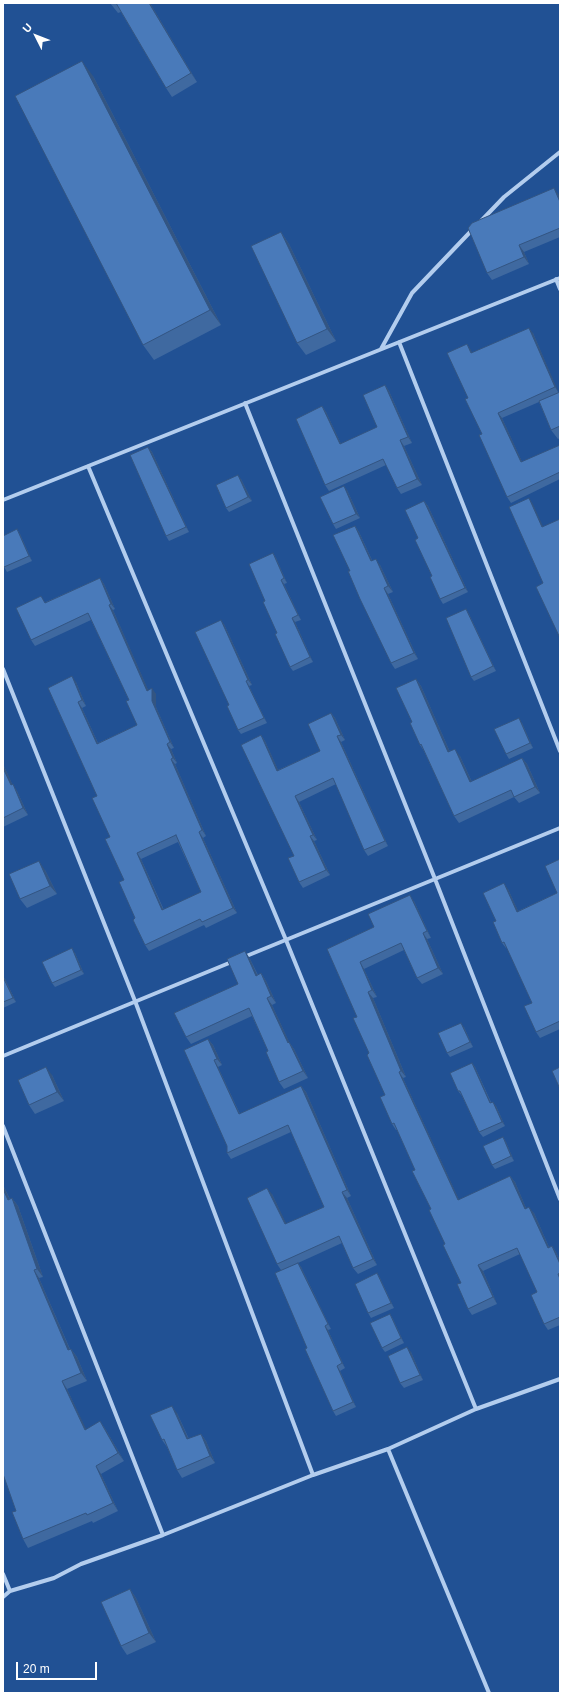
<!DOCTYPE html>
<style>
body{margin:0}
#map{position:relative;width:563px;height:1696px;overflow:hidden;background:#215194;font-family:Arial,sans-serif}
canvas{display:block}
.frame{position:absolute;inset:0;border:4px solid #fff;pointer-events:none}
.north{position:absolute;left:16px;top:16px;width:40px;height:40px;-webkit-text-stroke:3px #215194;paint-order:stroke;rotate:312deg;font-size:11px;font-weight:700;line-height:16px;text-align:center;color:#fff}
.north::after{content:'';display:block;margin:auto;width:14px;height:18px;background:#fff;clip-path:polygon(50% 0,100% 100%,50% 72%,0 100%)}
.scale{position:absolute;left:16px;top:1662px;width:81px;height:18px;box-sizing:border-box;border:2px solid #fff;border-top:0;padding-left:5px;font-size:12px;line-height:14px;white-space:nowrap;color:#fff;-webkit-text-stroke:3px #215194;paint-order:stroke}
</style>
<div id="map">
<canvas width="563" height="1696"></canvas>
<div class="frame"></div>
<div class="north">U</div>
<div class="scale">20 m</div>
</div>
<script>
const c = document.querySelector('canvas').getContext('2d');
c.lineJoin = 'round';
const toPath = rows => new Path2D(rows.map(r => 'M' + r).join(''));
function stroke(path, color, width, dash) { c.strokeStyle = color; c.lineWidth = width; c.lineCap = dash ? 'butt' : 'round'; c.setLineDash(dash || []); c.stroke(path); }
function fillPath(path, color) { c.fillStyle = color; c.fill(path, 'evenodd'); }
stroke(toPath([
 [481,221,504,197,560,152],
 [556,279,560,289],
 [399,342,560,751],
 [381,349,412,293,473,229],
 [245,403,435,879,560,1199],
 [88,466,286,940,476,1409],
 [3,500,560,278],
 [3,669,135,1001,313,1475],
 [244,957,560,828],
 [3,1056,234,961],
 [3,1126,163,1535],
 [388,1449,489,1693],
 [3,1574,10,1591,54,1578,81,1564,163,1535,313,1475,388,1449,476,1409,560,1379],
 [3,1597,10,1591]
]), '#b3cdee', 4);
fillPath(toPath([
 [110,3,150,3,197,82,172,97,166,88,121,12,118,13],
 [93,76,221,325,154,360,143,345],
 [559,195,560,197,560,237,524,252,529,264,492,280,487,273],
 [281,232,289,244,336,341,306,355,297,343],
 [533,333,558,392,560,392,560,438,558,439,551,430,539,402,502,418,522,462,560,445,560,479,511,503,507,497,482,434,468,398,467,344,472,353],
 [385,385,389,391,412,443,404,446,422,485,401,494,397,488,386,465,329,491,325,485,322,406,326,412,341,444,377,427],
 [148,447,152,452,189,532,169,541,166,536],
 [241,479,252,501,229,512,226,508],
 [347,490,360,518,336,529,333,524],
 [424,501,428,506,468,592,443,604,440,599,418,538],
 [355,526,359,532,372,560,380,565,393,592,388,594,418,659,395,669,391,663,350,571],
 [17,529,20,534,32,561,7,572,4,567],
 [273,553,276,558,287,583,284,584,301,620,295,622,313,662,293,671,290,667,277,633],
 [100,578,104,584,115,609,113,610,148,690,156,694,156,707,174,748,171,749,177,763,175,764,206,836,203,838,237,913,206,928,204,925,149,951,145,945,135,918,124,880,97,796,48,688,76,682,86,706,82,708,98,743,137,725,129,700,91,620,35,646,31,640,46,602],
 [178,842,201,892,164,910,141,859],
 [466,609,469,614,496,671,474,681,471,677],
 [224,624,252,685,249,686,267,723,241,734,238,730,229,705],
 [416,679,421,686,450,752,460,756,472,782,522,758,527,764,540,793,519,803,514,797,459,823,454,816,424,751,420,745,412,722],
 [331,713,335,718,345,740,341,742,388,846,368,856,364,850,336,784,299,802,317,840,314,841,330,875,303,888,299,882,294,856,261,735,265,741,278,770,320,751],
 [522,723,533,748,509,759,506,754],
 [3,764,12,784,17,791,28,815,3,827],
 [560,859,560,1029,540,1038,536,1032,532,1003,507,948,506,948,502,943,496,921,508,889,518,911,557,893],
 [45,870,57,894,27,908,20,899],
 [414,901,431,938,427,939,443,974,422,984,417,978,404,950,364,969,377,997,373,998,406,1077,403,1078,459,1200,510,1176,515,1182,526,1208,534,1213,549,1247,552,1246,556,1252,560,1261,560,1325,548,1330,544,1324,537,1292,520,1254,483,1271,497,1304,472,1315,468,1309,461,1283,415,1170,397,1130,396,1130,392,1124,385,1095,369,1053,357,1017,327,949,374,927],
 [245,951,250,959,258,975,261,973,266,981,276,1003,272,1005,289,1042,294,1049,308,1078,284,1089,279,1082,268,1051,252,1016,191,1044,186,1037,238,984],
 [75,953,84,974,55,987,52,983],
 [3,976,5,979,16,1002,3,1008],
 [464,1027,473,1047,450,1057,447,1053],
 [208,1039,213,1045,222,1065,218,1067,240,1114,301,1086,306,1092,351,1196,347,1198,377,1265,358,1274,353,1268,342,1243,298,1263,301,1267,331,1329,328,1330,345,1368,340,1371,356,1407,336,1416,333,1411,307,1348,281,1270,277,1264,272,1194,286,1224,324,1207,291,1132,231,1159,227,1153,227,1146],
 [472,1063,475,1067,491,1102,496,1106,505,1126,483,1137,479,1132,462,1096,458,1091],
 [52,1075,64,1101,35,1114,29,1105],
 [503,1137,506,1142,514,1161,495,1169,492,1165],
 [3,1185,10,1199,12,1198,18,1206,43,1277,39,1278,70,1349,71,1349,77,1357,87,1381,67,1389,86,1430,100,1421,106,1430,124,1461,101,1474,118,1511,93,1523,92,1521,28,1548,23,1539,16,1511,3,1474],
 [377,1273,380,1278,394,1308,371,1318,368,1313],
 [390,1314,393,1319,404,1343,385,1352,382,1348],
 [411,1352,423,1380,404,1388,400,1383],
 [177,1413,189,1439,201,1434,206,1441,215,1463,182,1478,177,1470,167,1447,162,1440],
 [130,1589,136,1598,156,1642,127,1655,121,1646]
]), '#3f69a0');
fillPath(toPath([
 [149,3,150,3,197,82,191,73],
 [82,61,93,76,221,325,210,310],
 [554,188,559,195,560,197,560,202],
 [281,232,289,244,336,341,327,329],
 [519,245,524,252,529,264,524,257],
 [529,328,533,333,559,393,555,387],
 [467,344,471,350,475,359,471,353],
 [385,385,389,391,412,443,408,437],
 [322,406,326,412,344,450,340,444],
 [498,413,502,418,525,468,521,462],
 [400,440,404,446,422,485,417,479],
 [148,447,152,452,189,532,186,527],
 [238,475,241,479,252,501,248,497],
 [344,486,347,490,360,518,356,514],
 [529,498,533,504,546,533,542,527],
 [424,501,428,506,468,592,465,588],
 [355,526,359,532,375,567,371,561],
 [17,529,20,534,32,561,29,556],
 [273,553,276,558,287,583,284,578],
 [376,559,380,565,393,592,388,586],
 [100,578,104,584,115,609,111,604],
 [281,580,284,584,301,620,298,615],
 [384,588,388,594,418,659,414,653],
 [109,605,113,610,151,696,147,691],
 [466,609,469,614,496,671,493,666],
 [292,618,295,622,313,662,310,657],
 [221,620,224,624,252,685,248,680],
 [72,676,76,682,86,706,82,700],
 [416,679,421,686,453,759,448,752],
 [246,681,249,686,267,723,264,718],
 [152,688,156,694,156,707,174,748,170,742,152,701],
 [78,702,82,708,101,750,97,744],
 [331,713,335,718,345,740,341,735],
 [519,718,522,723,533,748,530,743],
 [261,735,265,741,281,776,277,771],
 [337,736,341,742,388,846,385,841],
 [167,744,171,749,177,763,173,758],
 [455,749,460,756,475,789,470,782],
 [522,758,527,764,540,793,535,787],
 [171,759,175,764,206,836,202,830],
 [3,764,16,792,11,785,3,768],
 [13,784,17,791,28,815,23,808],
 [295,796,299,802,317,840,313,835],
 [199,832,203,838,237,913,233,908],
 [310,836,314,841,330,875,326,870],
 [137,853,141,859,166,916,162,910],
 [39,861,45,870,57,894,50,886],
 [504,883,508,889,521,917,517,912],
 [410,895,414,901,431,938,427,931],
 [423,933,427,939,443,974,438,968],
 [72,948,75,953,84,974,81,970],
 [245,951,250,959,261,983,256,976],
 [360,962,364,969,377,997,372,990],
 [261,973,266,981,276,1003,271,996],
 [3,976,5,979,16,1002,13,998],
 [368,992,373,998,406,1077,401,1071],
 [267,998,272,1005,293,1050,288,1043],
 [461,1023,464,1027,473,1047,470,1042],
 [208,1039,213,1045,222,1065,217,1059],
 [289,1042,294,1049,308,1078,303,1071],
 [214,1060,218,1067,243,1121,239,1114],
 [472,1063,475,1067,493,1108,490,1103],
 [46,1067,52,1075,64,1101,57,1092],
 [399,1072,403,1078,462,1206,458,1200],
 [301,1086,306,1092,351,1196,347,1190],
 [493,1102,496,1106,505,1126,502,1122],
 [503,1137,506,1142,514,1161,511,1156],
 [510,1176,515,1182,529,1215,525,1209],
 [3,1185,14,1208,8,1200,3,1189],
 [267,1188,272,1194,290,1231,285,1224],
 [342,1192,347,1198,377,1265,373,1259],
 [12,1198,18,1206,43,1277,37,1269],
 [529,1207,534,1213,552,1254,548,1248],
 [552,1246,556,1252,560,1261,560,1264],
 [298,1263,301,1267,331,1329,328,1324],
 [478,1265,483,1271,497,1304,493,1297],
 [34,1270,39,1278,74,1359,68,1350],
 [377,1273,380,1278,394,1308,391,1303],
 [390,1314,393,1319,404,1343,401,1338],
 [325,1326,328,1330,345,1368,342,1363],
 [407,1347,411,1352,423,1380,420,1375],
 [71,1349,77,1357,87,1381,81,1373],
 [337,1366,340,1371,356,1407,353,1402],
 [62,1381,67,1389,91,1439,85,1430],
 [172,1406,177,1413,192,1447,187,1439],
 [100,1421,106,1430,124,1461,118,1453],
 [201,1434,206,1441,215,1463,210,1456],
 [96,1466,101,1474,118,1511,113,1503],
 [130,1589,136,1598,156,1642,149,1633]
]), '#335582');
const building = toPath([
 [116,3,149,3,191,73,166,88,116,3],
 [82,61,210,310,143,345,15,96,82,61],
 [554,188,560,202,560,228,519,245,524,257,487,273,468,228,472,223,554,188],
 [281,232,327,329,297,343,251,246,281,232],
 [529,328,555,387,498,413,521,462,560,445,560,472,507,497,479,435,482,434,465,399,468,398,447,353,467,344,471,353,529,328],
 [385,385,408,437,400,440,417,479,397,488,383,459,325,485,296,419,322,406,340,444,377,427,363,395,385,385],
 [560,392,560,426,551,430,539,401,560,392],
 [148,447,186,527,166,536,130,455,148,447],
 [238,475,248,497,226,508,216,485,238,475],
 [344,486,356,514,333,524,320,497,344,486],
 [529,498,542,527,560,519,560,638,536,587,543,583,509,507,529,498],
 [424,501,465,588,440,599,430,577,432,576,415,540,418,538,405,510,424,501],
 [355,526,371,561,376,559,388,586,384,588,414,653,391,663,360,599,348,571,350,571,333,535,355,526],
 [17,529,29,556,4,567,3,565,3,536,17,529],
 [273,553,284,578,281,580,298,615,292,618,310,657,290,667,275,634,277,633,263,602,265,601,249,564,273,553],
 [100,578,111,604,109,605,147,691,152,688,152,701,170,742,167,744,173,758,171,759,202,830,199,832,233,908,202,922,200,919,145,945,133,920,135,918,119,882,124,880,105,839,110,837,92,798,97,796,48,688,72,676,82,700,78,702,97,744,137,725,126,701,129,700,88,613,31,640,16,608,41,596,45,603,100,578],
 [176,835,201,892,162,910,137,853,176,835],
 [466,609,493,666,471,677,446,618,466,609],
 [221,620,248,680,246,681,264,718,238,730,227,706,229,705,195,632,221,620],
 [416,679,448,752,455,749,470,782,522,758,535,787,514,797,511,790,454,816,421,744,420,745,410,723,412,722,396,688,416,679],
 [331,713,341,735,337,736,385,841,364,850,333,778,295,796,313,835,310,836,326,870,299,882,288,858,294,856,241,745,261,735,277,771,320,751,308,724,331,713],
 [519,718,530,743,506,754,494,729,519,718],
 [3,768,11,785,13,784,23,808,3,818,3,768],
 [560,859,560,1021,536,1032,524,1006,532,1003,504,942,502,943,493,922,496,921,483,893,504,883,517,912,557,893,545,866,560,859],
 [39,861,50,886,20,899,9,874,39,861],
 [410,895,427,931,423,933,438,968,417,978,401,943,360,962,372,990,368,992,401,1071,399,1072,458,1200,510,1176,525,1209,529,1207,548,1248,552,1246,560,1264,560,1273,558,1274,560,1279,560,1317,544,1324,531,1295,537,1292,517,1248,478,1265,493,1297,468,1309,457,1284,461,1283,443,1245,445,1244,429,1210,431,1209,412,1171,415,1170,394,1123,392,1124,380,1097,385,1095,367,1055,369,1053,353,1018,357,1017,327,949,374,927,368,914,410,895],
 [72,948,81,970,52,983,42,962,72,948],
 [245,951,256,976,261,973,271,996,267,998,288,1043,289,1042,303,1071,279,1082,266,1052,268,1051,249,1008,186,1037,174,1013,238,984,227,959,245,951],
 [3,977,13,998,3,1002,3,977],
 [461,1023,470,1042,447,1053,438,1033,461,1023],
 [208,1039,217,1059,214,1060,239,1114,301,1086,347,1190,342,1192,373,1259,353,1268,339,1236,277,1264,247,1198,267,1188,285,1224,324,1207,288,1125,227,1153,227,1146,184,1050,208,1039],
 [472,1063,490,1103,493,1102,502,1122,479,1132,460,1091,458,1091,450,1073,472,1063],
 [46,1067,57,1092,29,1105,18,1080,46,1067],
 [560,1067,560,1089,552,1071,560,1067],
 [503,1137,511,1156,492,1165,483,1146,503,1137],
 [3,1189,8,1200,12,1198,37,1269,34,1270,68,1350,71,1349,81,1373,62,1381,85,1430,100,1421,118,1453,96,1466,113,1503,87,1515,86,1513,23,1539,12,1512,16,1511,3,1474,3,1189],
 [298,1263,328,1324,325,1326,342,1363,337,1366,353,1402,333,1411,305,1349,307,1348,275,1273,298,1263],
 [377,1273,391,1303,368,1313,355,1284,377,1273],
 [390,1314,401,1338,382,1348,370,1323,390,1314],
 [407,1347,420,1375,400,1383,388,1356,407,1347],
 [172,1406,187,1439,201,1434,210,1456,177,1470,164,1439,162,1440,150,1415,172,1406],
 [130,1589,149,1633,121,1646,101,1602,130,1589]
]);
fillPath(building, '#497aba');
stroke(building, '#335582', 1);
</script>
